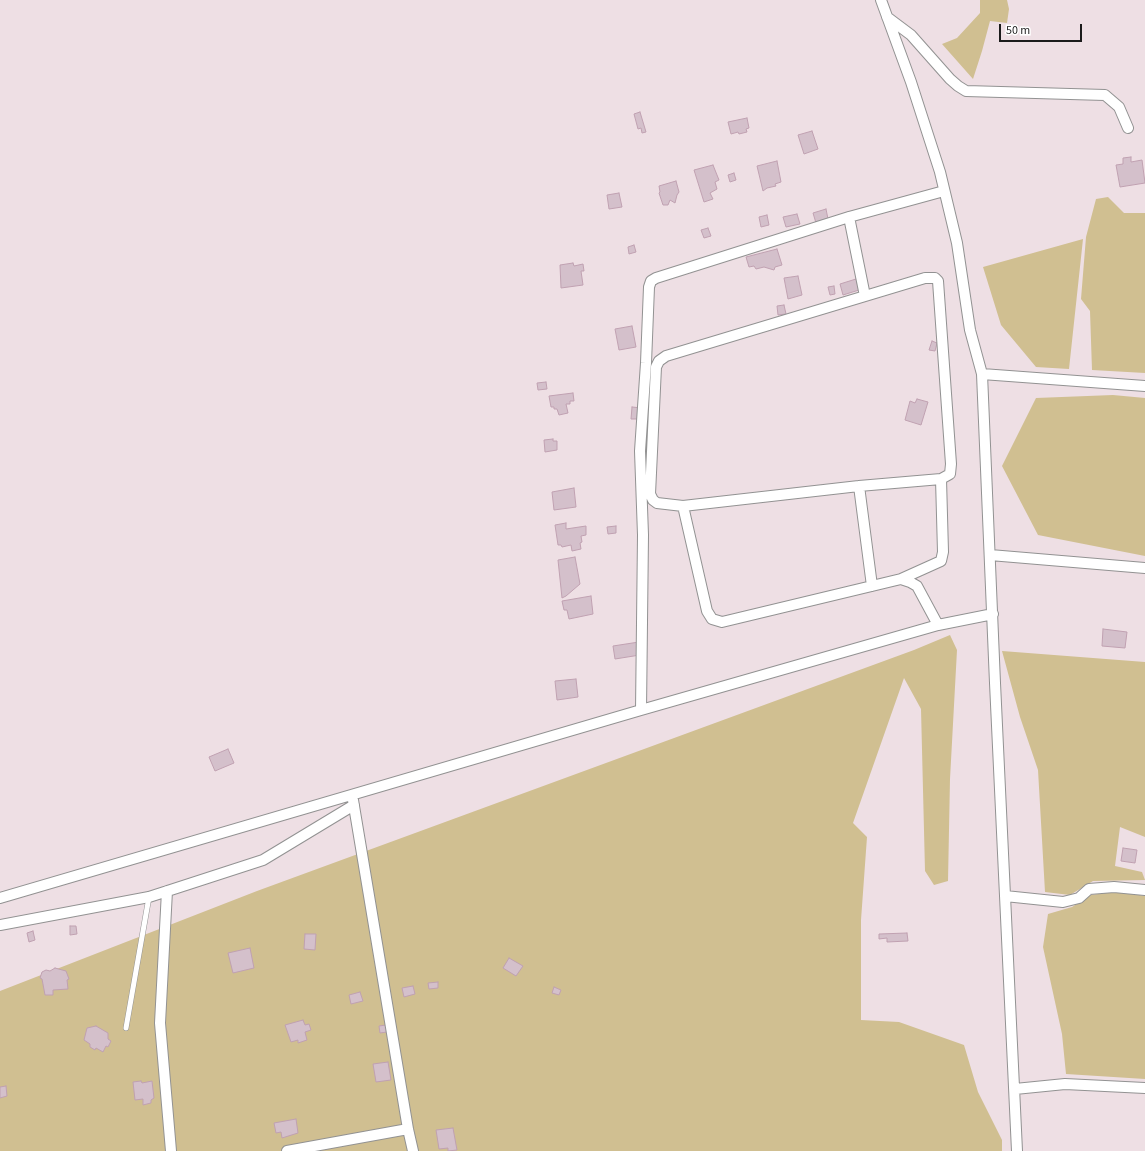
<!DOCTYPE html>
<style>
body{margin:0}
#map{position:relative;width:1145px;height:1151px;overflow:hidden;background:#eedfe4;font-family:"Source Sans 3",sans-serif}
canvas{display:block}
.scale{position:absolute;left:999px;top:24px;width:83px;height:18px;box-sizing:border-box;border:2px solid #1b1b1b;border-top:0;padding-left:5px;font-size:12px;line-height:14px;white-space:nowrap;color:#1b1b1b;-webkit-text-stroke:3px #fff;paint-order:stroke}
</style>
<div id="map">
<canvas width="1145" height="1151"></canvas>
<div class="scale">50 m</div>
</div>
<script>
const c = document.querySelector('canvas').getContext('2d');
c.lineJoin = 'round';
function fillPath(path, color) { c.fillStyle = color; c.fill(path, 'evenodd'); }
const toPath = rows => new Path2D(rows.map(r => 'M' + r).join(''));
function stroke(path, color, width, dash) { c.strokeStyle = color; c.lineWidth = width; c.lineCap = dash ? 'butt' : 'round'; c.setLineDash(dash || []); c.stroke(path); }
fillPath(toPath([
 [980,0,1007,0,1009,9,1007,23,990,21,982,51,973,79,942,44,957,38,980,13],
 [1108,197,1124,213,1145,213,1145,373,1092,370,1090,311,1081,299,1086,237,1096,199],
 [1083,239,1069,369,1036,367,1001,325,983,267],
 [1113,395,1145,398,1145,556,1038,535,1002,466,1036,398],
 [950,635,957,650,950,779,948,881,934,885,925,871,921,709,904,678,853,823,867,837,861,920,861,1020,899,1022,964,1045,978,1092,1002,1140,1002,1151,0,1151,0,991,257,891,914,650],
 [1002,651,1145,662,1145,837,1120,827,1115,866,1142,872,1145,880,1093,881,1070,895,1045,892,1038,770,1020,717],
 [1118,891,1145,896,1145,1079,1066,1074,1062,1034,1043,947,1048,914,1072,907,1091,895]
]), '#d0bf91');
const building = toPath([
 [640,112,646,132,642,133,641,128,638,129,634,114,640,112],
 [747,118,749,128,746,129,747,132,739,134,738,132,731,134,728,122,747,118],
 [812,131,818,149,804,154,798,135,812,131],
 [1131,157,1131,162,1142,160,1145,183,1120,187,1116,165,1123,164,1123,158,1131,157],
 [777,161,781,182,775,184,776,186,767,188,763,191,757,166,777,161],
 [713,165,719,180,715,182,717,189,710,193,713,199,704,202,694,170,713,165],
 [734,173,736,180,730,182,728,175,734,173],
 [676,181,679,192,677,195,675,203,670,200,668,205,663,205,659,193,660,192,659,186,676,181],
 [619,193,622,207,609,209,607,195,619,193],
 [826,209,828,219,816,223,813,213,826,209],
 [797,214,800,224,786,227,783,217,797,214],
 [767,215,769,225,761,227,759,217,767,215],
 [708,228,711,236,704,238,701,230,708,228],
 [634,245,636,252,629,254,628,247,634,245],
 [777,249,782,265,775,267,774,270,764,267,756,269,754,266,749,267,746,257,777,249],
 [573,263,574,266,583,264,584,271,581,271,583,285,561,288,560,265,573,263],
 [798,276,802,295,788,299,784,278,798,276],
 [856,279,859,290,843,295,840,284,856,279],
 [834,286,835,294,830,295,828,287,834,286],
 [784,305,786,314,778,315,777,306,784,305],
 [632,326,636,347,619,350,615,329,632,326],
 [932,341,937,343,935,351,929,350,932,341],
 [546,382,547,389,538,390,537,383,546,382],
 [573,393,574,401,570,401,570,404,566,404,568,413,559,415,557,409,554,409,554,407,551,407,549,396,573,393],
 [917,399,928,402,921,425,905,420,910,401,915,403,917,399],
 [632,407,642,408,641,419,631,419,632,407],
 [553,439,553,441,557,441,557,450,545,452,544,440,553,439],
 [574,488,576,507,554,510,552,492,574,488],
 [566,523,566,529,586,526,586,535,581,536,582,542,580,543,581,549,572,551,571,545,562,547,561,545,558,545,555,525,566,523],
 [616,526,616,533,608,534,607,527,616,526],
 [575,557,580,584,566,596,562,598,558,560,575,557],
 [591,596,593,614,569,619,567,610,564,610,562,601,591,596],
 [1103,629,1127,632,1125,648,1102,646,1103,629],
 [639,642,640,655,615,659,613,646,639,642],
 [576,679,578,697,557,700,555,681,576,679],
 [228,749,234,763,215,771,209,757,228,749],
 [1123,848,1137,850,1135,863,1121,861,1123,848],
 [70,926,76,926,77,934,70,935,70,926],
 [33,931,35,940,29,942,27,933,33,931],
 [907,933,908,941,887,942,887,938,879,939,879,934,907,933],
 [305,934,316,934,315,950,304,949,305,934],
 [250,948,254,968,233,973,228,953,250,948],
 [509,958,523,966,516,976,503,968,509,958],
 [55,968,66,971,69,979,67,980,68,989,53,990,53,995,45,995,42,979,40,978,42,972,46,970,50,971,55,968],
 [438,982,438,988,429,989,428,983,438,982],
 [413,986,415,994,404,997,402,988,413,986],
 [554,987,561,990,559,995,552,993,554,987],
 [360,992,363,1001,351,1004,349,995,360,992],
 [303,1020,305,1025,309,1024,311,1030,305,1032,307,1040,298,1043,298,1040,291,1042,285,1025,303,1020],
 [386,1025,387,1032,380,1033,379,1026,386,1025],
 [96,1026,108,1033,108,1039,111,1041,108,1047,106,1046,103,1052,96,1048,95,1050,90,1047,90,1044,84,1040,87,1028,96,1026],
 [388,1062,391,1080,376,1082,373,1064,388,1062],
 [141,1081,142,1083,152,1081,154,1098,151,1100,151,1103,143,1105,143,1099,135,1100,133,1082,141,1081],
 [6,1086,7,1096,0,1098,0,1087,6,1086],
 [296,1119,298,1133,282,1138,281,1132,276,1133,274,1123,296,1119],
 [453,1128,457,1150,448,1151,448,1148,439,1149,436,1130,453,1128]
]);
fillPath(building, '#d4c0cb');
stroke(building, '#c0a1b1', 1);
const service = toPath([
 [126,1028,149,897]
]);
const minor = toPath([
 [881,0,911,82,940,172,957,243,970,330,982,374,995,683,1017,1151],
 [887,17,911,35,950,79,958,86,966,91,1105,95,1119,107,1128,128],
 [849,217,865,296],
 [925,278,935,278,938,281,951,464,950,474,941,479,859,486,683,506,657,503,653,500,650,494,656,367,659,361,666,356,925,278],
 [982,374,1145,386],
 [859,486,872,586],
 [683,506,707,611,712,619,722,622,901,579,910,582,917,586,938,625],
 [990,555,1145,568],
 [901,579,941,561,943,552,941,479],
 [641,710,643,535,640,451,646,363,649,287,651,281,656,278,849,217,944,191],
 [353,800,408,1129,413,1151],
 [167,891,160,1023,171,1151],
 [1005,896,1063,902,1079,898,1089,889,1114,887,1145,890],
 [0,898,641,710,938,625,993,614],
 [0,925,149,897,263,860,354,805],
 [1015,1089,1065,1084,1145,1088],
 [287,1151,408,1129]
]);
stroke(service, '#929292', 6);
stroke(minor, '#929292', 12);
stroke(service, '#fff', 5);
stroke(minor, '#fff', 10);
</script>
